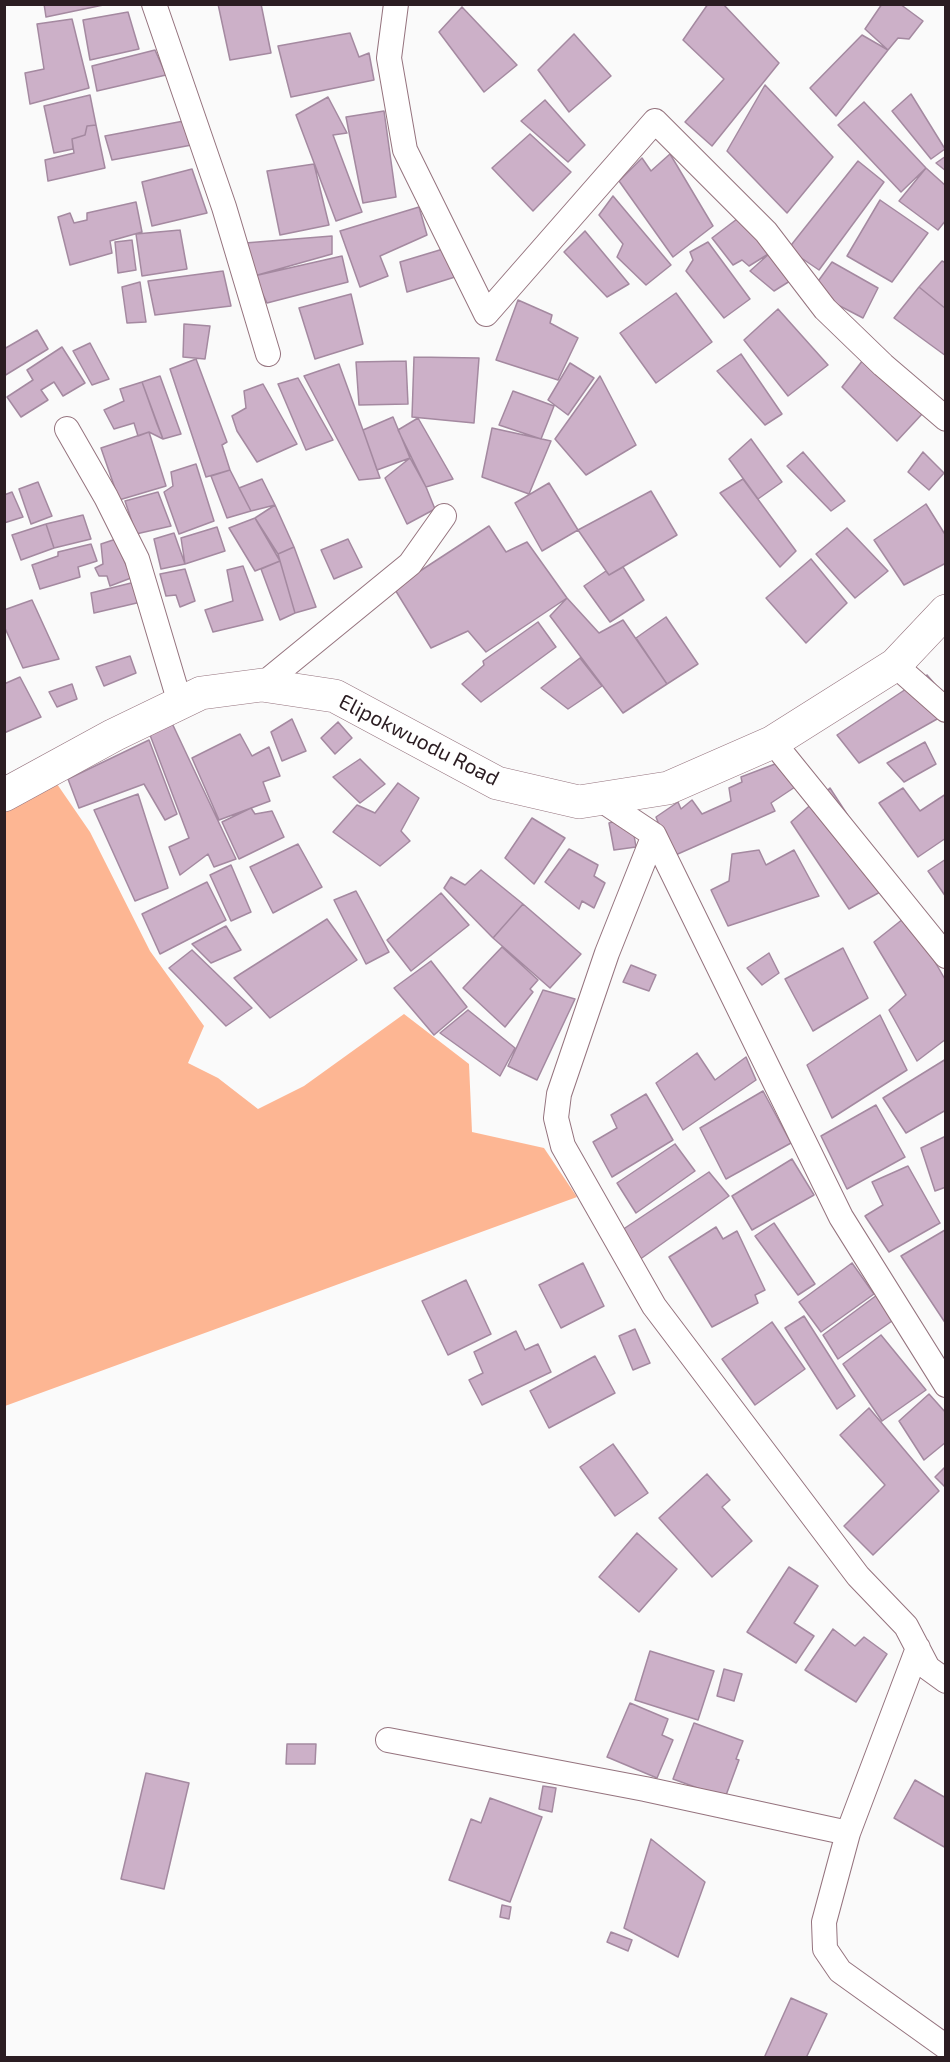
<!DOCTYPE html>
<style>
body{margin:0}
#map{position:relative;width:950px;height:2062px;overflow:hidden;background:#fafafa;font-family:"Exo 2",sans-serif}
canvas{display:block}
.frame{position:absolute;inset:0;border:6px solid #2b1d22;pointer-events:none}
</style>
<div id="map">
<canvas width="950" height="2062"></canvas>
<div class="frame"></div>
</div>
<script>
const c = document.querySelector('canvas').getContext('2d');
c.lineJoin = 'round';
function fillPath(path, color) { c.fillStyle = color; c.fill(path, 'evenodd'); }
const toPath = rows => new Path2D(rows.map(r => 'M' + r).join(''));
function stroke(path, color, width, dash) { c.strokeStyle = color; c.lineWidth = width; c.lineCap = dash ? 'butt' : 'round'; c.setLineDash(dash || []); c.stroke(path); }
function drawText(font, color, halo, rows, align = 'center') {
  c.font = font + ' "Exo 2",sans-serif'; c.lineWidth = 4.5; c.setLineDash([]); c.textBaseline = 'middle'; c.strokeStyle = halo; c.fillStyle = color; for (const [text, x, y, turn = 0] of rows) {
    c.save(); c.translate(x, y); c.rotate((+turn || 0) * Math.PI / 180); c.textAlign = isNaN(turn) ? turn : align; if (halo) c.strokeText(text, 0, 0); c.fillText(text, 0, 0); c.restore();
  }
}
fillPath(toPath([
 [57,784,90,832,150,951,204,1026,188,1063,218,1078,258,1109,304,1086,404,1014,469,1064,472,1132,544,1148,577,1197,5,1406,5,811]
]), '#fdb693');
const building = toPath([
 [44,4,108,4,46,17,44,4],
 [218,4,261,4,271,53,230,60,218,4],
 [708,4,723,4,779,63,712,146,685,122,724,79,683,40,708,4],
 [882,4,900,4,923,21,909,39,898,38,888,50,865,29,882,4],
 [462,7,517,65,484,92,439,32,462,7],
 [128,12,139,49,90,60,83,20,128,12],
 [72,19,89,88,30,104,25,73,44,69,37,24,72,19],
 [350,33,359,57,369,53,374,80,291,97,278,46,350,33],
 [574,34,611,76,569,112,538,70,574,34],
 [862,35,888,50,836,116,810,88,862,35],
 [155,50,166,75,97,91,92,66,155,50],
 [765,85,833,157,787,213,727,151,765,85],
 [911,94,945,149,931,159,892,111,911,94],
 [90,95,96,125,87,126,85,135,72,139,73,149,54,153,44,106,90,95],
 [328,97,347,133,333,135,362,212,336,221,296,115,328,97],
 [545,100,585,145,568,162,521,121,545,100],
 [864,102,926,168,901,192,838,125,864,102],
 [384,111,396,197,363,203,346,117,384,111],
 [189,120,197,144,112,160,105,136,189,120],
 [96,125,105,168,48,181,45,160,74,153,72,139,85,135,87,126,96,125],
 [530,134,571,172,533,211,492,168,530,134],
 [670,154,713,226,673,257,619,181,642,158,651,171,670,154],
 [946,156,946,171,936,163,946,156],
 [858,161,884,182,819,270,788,249,858,161],
 [314,164,329,225,280,235,267,171,314,164],
 [926,168,946,186,946,220,938,230,899,201,926,168],
 [192,169,207,213,152,226,142,182,192,169],
 [613,196,671,265,646,285,617,257,623,244,599,215,613,196],
 [880,200,928,233,892,282,847,256,880,200],
 [136,202,142,232,110,241,112,253,70,265,58,217,70,213,74,223,87,220,87,213,136,202],
 [419,207,427,235,380,256,388,276,360,287,340,231,419,207],
 [741,216,770,253,749,266,742,260,733,265,712,238,741,216],
 [180,230,187,269,142,276,136,234,180,230],
 [585,231,629,284,607,297,564,252,585,231],
 [332,236,332,254,254,276,245,243,332,236],
 [132,240,136,270,118,273,115,242,132,240],
 [708,242,750,299,724,318,686,271,693,260,690,252,708,242],
 [443,249,455,277,407,292,400,262,443,249],
 [770,253,790,281,774,291,750,271,770,253],
 [342,256,348,282,267,303,254,276,342,256],
 [942,261,946,263,946,309,919,287,942,261],
 [832,262,878,288,863,318,811,291,832,262],
 [223,271,231,306,155,315,148,281,223,271],
 [140,282,146,322,127,323,122,287,140,282],
 [919,287,946,309,946,356,894,318,919,287],
 [676,293,712,342,656,383,620,333,676,293],
 [351,294,363,344,315,359,299,308,351,294],
 [518,300,552,315,550,323,578,338,558,380,496,360,518,300],
 [778,309,828,365,788,396,744,340,778,309],
 [184,324,210,326,205,359,183,357,184,324],
 [37,330,48,349,4,376,4,349,37,330],
 [90,343,109,379,92,385,73,351,90,343],
 [62,347,85,383,63,396,54,382,41,390,48,400,21,417,7,397,33,380,27,370,62,347],
 [741,354,782,414,765,425,717,371,741,354],
 [414,357,479,358,474,423,412,417,414,357],
 [196,359,227,442,222,445,230,470,206,477,170,369,196,359],
 [863,360,923,413,897,441,842,387,863,360],
 [406,361,408,404,359,405,356,362,406,361],
 [570,363,594,378,568,415,548,400,570,363],
 [339,364,363,430,380,478,359,480,304,376,339,364],
 [160,376,181,434,163,439,142,382,160,376],
 [600,376,636,445,586,475,555,439,600,376],
 [298,378,333,440,306,450,278,384,298,378],
 [142,382,157,424,163,439,149,432,138,436,134,423,114,429,104,410,124,401,120,389,142,382],
 [263,384,297,444,257,462,237,431,232,416,246,408,244,391,263,384],
 [513,391,554,406,541,439,499,425,513,391],
 [393,417,410,458,377,470,363,430,393,417],
 [418,418,453,479,426,487,398,430,418,418],
 [492,428,551,441,529,494,482,477,492,428],
 [149,432,166,486,119,500,101,448,149,432],
 [751,439,782,482,758,499,729,459,751,439],
 [803,452,845,501,831,511,787,466,803,452],
 [923,452,944,473,929,490,908,472,923,452],
 [410,458,426,487,435,509,407,524,385,478,410,458],
 [196,464,214,521,179,534,164,492,173,486,171,472,196,464],
 [230,470,251,511,227,518,211,476,230,470],
 [262,479,275,505,251,511,239,488,262,479],
 [743,479,796,551,780,567,720,493,743,479],
 [38,482,52,516,31,524,19,489,38,482],
 [549,483,578,530,542,551,515,503,549,483],
 [651,491,677,535,609,575,578,530,651,491],
 [12,492,23,517,4,523,4,495,12,492],
 [158,492,171,526,136,534,125,501,158,492],
 [926,504,946,536,946,563,904,585,874,540,926,504],
 [275,505,294,547,278,554,255,518,275,505],
 [83,515,91,539,54,548,46,524,83,515],
 [255,518,280,561,255,571,229,528,255,518],
 [46,524,54,548,21,560,12,535,46,524],
 [489,526,506,552,527,542,567,598,486,652,468,631,431,648,394,588,489,526],
 [217,527,225,551,185,564,181,538,217,527],
 [847,528,888,571,855,598,816,554,847,528],
 [174,533,185,564,161,569,154,539,174,533],
 [116,539,131,578,110,586,107,576,99,576,95,568,103,564,101,544,116,539],
 [348,539,362,567,334,579,321,550,348,539],
 [91,544,97,561,78,567,80,577,40,589,32,565,58,556,58,552,91,544],
 [294,547,316,607,295,613,278,554,294,547],
 [811,559,847,603,806,643,766,598,811,559],
 [280,561,295,613,280,620,261,569,280,561],
 [243,566,263,620,213,632,205,610,233,601,227,570,243,566],
 [623,567,644,600,610,622,584,586,606,571,609,575,623,567],
 [185,569,195,601,180,607,176,595,166,596,160,574,185,569],
 [135,582,141,602,94,613,91,593,135,582],
 [567,598,599,633,623,620,667,684,623,713,550,616,567,598],
 [32,600,59,659,23,668,4,626,4,610,32,600],
 [666,617,698,664,667,684,636,638,666,617],
 [538,622,556,647,481,702,462,684,484,665,483,661,538,622],
 [130,656,136,673,104,686,96,667,130,656],
 [580,658,602,686,568,709,541,688,580,658],
 [927,675,946,697,946,714,859,763,837,735,927,675],
 [20,677,41,717,4,733,4,684,20,677],
 [72,684,77,699,57,707,49,692,72,684],
 [292,719,306,751,282,761,271,732,292,719],
 [171,721,236,859,214,867,208,854,180,875,169,847,189,838,150,735,171,721],
 [338,722,352,738,335,754,321,738,338,722],
 [240,734,252,756,269,747,280,776,263,782,270,801,219,820,192,758,240,734],
 [149,740,177,814,165,820,144,784,79,808,68,779,149,740],
 [925,742,936,764,904,782,887,763,925,742],
 [796,756,810,777,771,803,775,811,671,857,656,817,678,802,681,809,692,800,702,814,731,801,729,788,742,782,741,777,796,756],
 [360,759,385,784,360,803,333,777,360,759],
 [398,783,419,798,401,831,410,841,380,866,333,832,357,805,375,813,398,783],
 [830,788,893,885,849,909,791,822,830,788],
 [903,788,920,811,946,794,946,838,918,857,879,803,903,788],
 [138,794,168,888,135,901,94,810,138,794],
 [251,808,255,814,272,811,284,837,239,859,222,822,251,808],
 [631,817,636,847,614,850,609,823,631,817],
 [532,818,565,838,534,884,505,858,532,818],
 [298,844,322,887,273,913,250,867,298,844],
 [569,849,598,865,594,876,605,883,594,908,582,901,579,909,545,882,569,849],
 [759,850,766,865,794,850,819,896,728,926,711,890,729,881,732,854,759,850],
 [946,859,946,897,928,871,946,859],
 [231,865,251,912,231,921,210,875,231,865],
 [481,870,523,904,493,938,444,888,451,877,465,885,481,870],
 [207,882,226,920,160,954,142,914,207,882],
 [356,891,389,952,366,964,334,900,356,891],
 [441,893,469,925,411,971,387,940,441,893],
 [523,904,581,954,550,988,493,938,523,904],
 [908,915,946,981,946,1039,917,1061,889,1010,906,995,874,942,908,915],
 [327,919,357,960,270,1018,234,978,327,919],
 [226,926,241,950,211,963,192,944,226,926],
 [502,947,538,980,530,989,533,992,505,1027,463,988,502,947],
 [843,948,868,998,813,1031,785,979,843,948],
 [192,950,252,1008,226,1026,169,968,192,950],
 [769,953,779,973,762,985,747,968,769,953],
 [431,961,467,1007,434,1035,394,988,431,961],
 [631,965,656,975,649,991,623,982,631,965],
 [543,990,575,999,537,1080,508,1066,543,990],
 [468,1010,515,1048,500,1076,440,1033,468,1010],
 [880,1015,907,1070,832,1118,807,1065,880,1015],
 [697,1053,715,1080,746,1057,756,1080,683,1130,656,1083,697,1053],
 [946,1059,946,1110,906,1133,883,1098,946,1059],
 [763,1091,791,1143,726,1179,700,1128,763,1091],
 [646,1094,673,1140,612,1177,593,1142,617,1128,611,1115,646,1094],
 [876,1105,905,1157,847,1189,821,1136,876,1105],
 [946,1136,946,1187,935,1191,921,1148,946,1136],
 [675,1144,695,1171,636,1213,617,1183,675,1144],
 [792,1159,814,1195,752,1230,732,1196,792,1159],
 [908,1166,940,1223,889,1252,865,1216,883,1205,872,1182,908,1166],
 [709,1172,729,1196,639,1260,619,1232,709,1172],
 [774,1223,815,1284,798,1295,755,1236,774,1223],
 [716,1227,723,1239,737,1231,765,1290,755,1295,758,1303,712,1327,669,1257,716,1227],
 [945,1230,946,1231,946,1324,901,1256,945,1230],
 [583,1263,604,1306,561,1328,539,1285,583,1263],
 [852,1263,874,1294,821,1332,799,1302,852,1263],
 [466,1280,491,1334,448,1355,422,1301,466,1280],
 [877,1295,892,1321,838,1359,823,1335,877,1295],
 [804,1316,855,1396,837,1409,785,1328,804,1316],
 [772,1322,805,1369,755,1405,722,1359,772,1322],
 [635,1329,650,1363,633,1370,619,1336,635,1329],
 [516,1331,525,1350,538,1344,551,1372,482,1405,469,1380,483,1373,474,1352,516,1331],
 [881,1335,926,1390,882,1421,843,1364,881,1335],
 [595,1356,615,1393,549,1428,530,1391,595,1356],
 [929,1394,946,1413,946,1442,924,1460,899,1421,929,1394],
 [869,1408,939,1491,873,1555,844,1526,885,1485,840,1435,869,1408],
 [613,1444,648,1493,615,1516,580,1467,613,1444],
 [946,1466,946,1488,935,1477,946,1466],
 [707,1474,730,1500,722,1507,752,1541,712,1577,659,1518,707,1474],
 [637,1533,677,1569,639,1612,599,1577,637,1533],
 [789,1567,818,1586,794,1623,814,1636,796,1663,747,1632,789,1567],
 [833,1629,855,1646,864,1637,887,1654,856,1702,805,1670,833,1629],
 [650,1651,714,1671,698,1720,635,1700,650,1651],
 [724,1669,742,1674,734,1701,717,1696,724,1669],
 [630,1703,668,1719,662,1735,673,1740,657,1778,607,1757,630,1703],
 [694,1723,743,1741,736,1759,739,1760,725,1798,673,1779,694,1723],
 [287,1744,316,1744,315,1764,286,1764,287,1744],
 [146,1773,189,1783,164,1889,121,1879,146,1773],
 [915,1780,946,1798,946,1848,894,1818,915,1780],
 [543,1786,556,1788,552,1812,539,1809,543,1786],
 [490,1798,542,1817,510,1902,449,1880,471,1819,481,1823,490,1798],
 [651,1839,705,1882,678,1957,624,1928,651,1839],
 [502,1905,511,1907,509,1919,500,1917,502,1905],
 [611,1932,632,1940,628,1951,607,1942,611,1932],
 [791,1998,827,2014,806,2058,764,2058,791,1998]
]);
fillPath(building, '#ccb0c8');
stroke(building, '#a489a0', 1.5);
const street = toPath([
 [154,4,224,207,268,354],
 [396,4,389,58,405,150,486,314,655,121,766,232,825,309,883,365,946,419],
 [67,429,106,497,137,559,180,703],
 [895,665,946,710],
 [262,685,410,564,444,516],
 [773,742,946,956],
 [600,799,654,835,841,1217,946,1385],
 [654,835,607,953,559,1094,556,1118,563,1146,654,1306,858,1576,906,1626,928,1668,946,1681],
 [918,1648,848,1833,824,1922,825,1949,840,1971,946,2047],
 [388,1740,645,1789,848,1833]
]);
const secondary = toPath([
 [4,795,114,735,201,693,262,685,335,696,497,783,579,802,668,788,773,742,895,665,946,611]
]);
stroke(street, '#95737e', 26);
stroke(secondary, '#95737e', 34);
stroke(street, '#fff', 24);
stroke(secondary, '#fff', 33);
drawText('21px', '#2b1d22', '#fff', [
 ["Elipokwuodu Road",419,740,27]
]);
</script>
